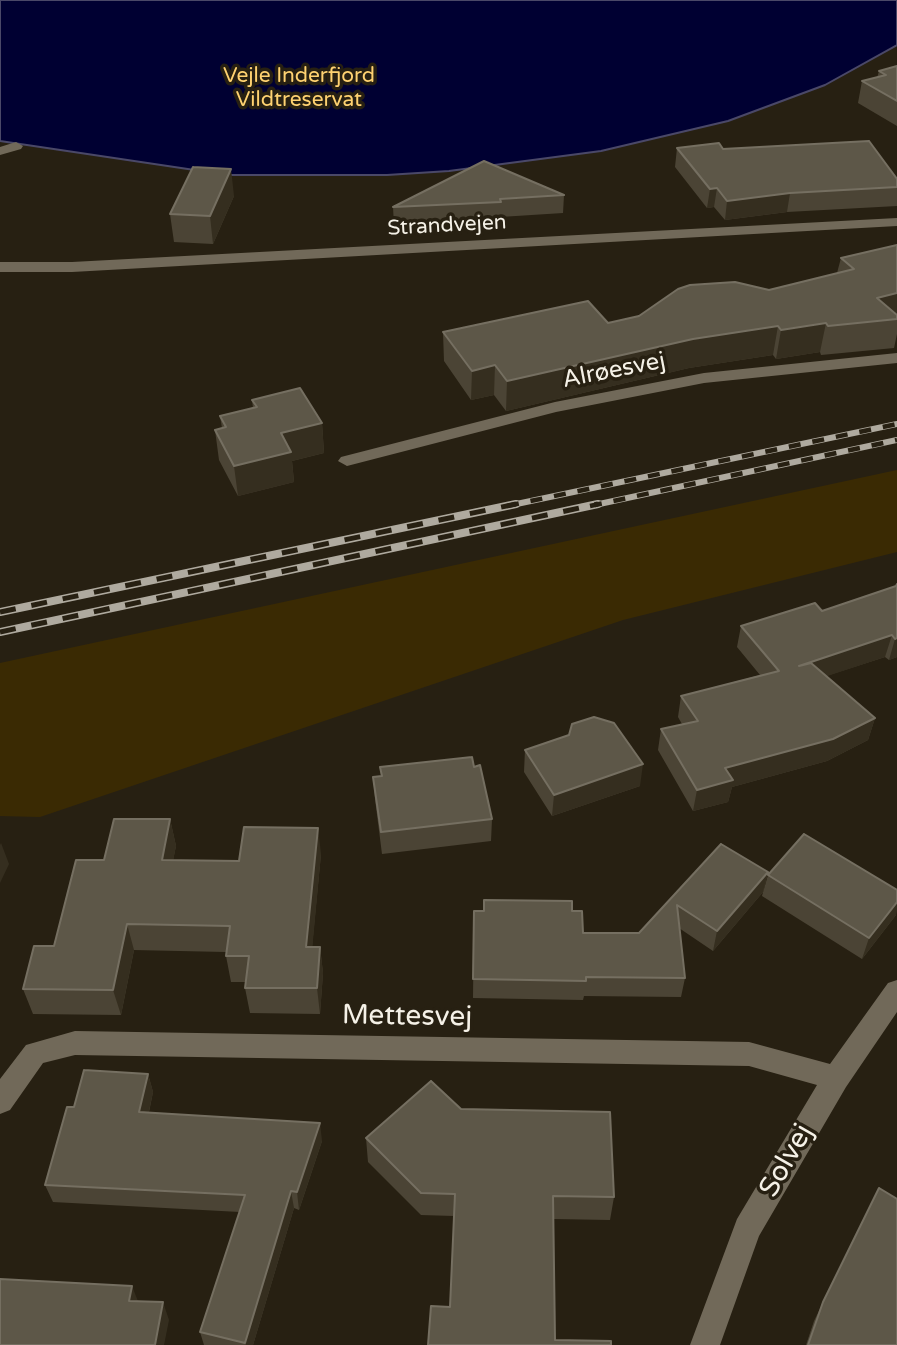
<!DOCTYPE html>
<meta charset="utf-8">
<style>
body{margin:0}
canvas{display:block;background:#272012}
</style>
<canvas width="897" height="1345"></canvas>
<script>
const c = document.querySelector('canvas').getContext('2d');
c.lineJoin = 'round';
function fillPath(path, color) { c.fillStyle = color; c.fill(path, 'evenodd'); }
const toPath = rows => new Path2D(rows.map(r => 'M' + r).join(''));
function stroke(path, color, width, dash) { c.strokeStyle = color; c.lineWidth = width; c.lineCap = dash ? 'butt' : 'round'; c.setLineDash(dash || []); c.stroke(path); }
function drawText(font, color, halo, rows, align = 'center') {
  c.font = font + ' "Varela Round",sans-serif'; c.lineWidth = 7; c.setLineDash([]); c.textBaseline = 'middle'; c.strokeStyle = halo; c.fillStyle = color; for (const [text, x, y, turn = 0] of rows) {
    c.save(); c.translate(x, y); c.rotate((+turn || 0) * Math.PI / 180); c.textAlign = isNaN(turn) ? turn : align; if (halo) c.strokeText(text, 0, 0); c.fillText(text, 0, 0); c.restore();
  }
}
fillPath(toPath([
 [897,470,897,552,623,620,40,817,0,816,0,663]
]), '#3a2a03');
const water = toPath([
 [0,0,897,0,897,45,825,85,728,121,601,151,449,171,387,175,228,175,0,141,0,0]
]);
fillPath(water, '#000032');
stroke(water, '#4a4868', 2);
fillPath(toPath([
 [16,142,23,146,21,149,0,155,0,147,16,142],
 [897,218,897,226,72,272,0,272,0,262,72,262,897,218],
 [897,353,897,363,704,383,556,412,347,466,338,461,341,457,555,402,704,373,897,353],
 [897,980,897,1012,846,1087,759,1236,720,1345,690,1345,737,1219,817,1085,749,1066,75,1055,43,1063,10,1110,0,1114,0,1079,26,1045,75,1031,749,1042,830,1064,888,983,897,980]
]), '#716959');
const railFar1 = toPath([
 [507,506,897,424],
 [590,506,897,440]
]);
const rail = toPath([
 [0,612,516,504],
 [0,632,598,504]
]);
stroke(railFar1, '#afaa9f', 6);
stroke(rail, '#afaa9f', 8);
stroke(railFar1, '#272012', 4.5, [12]);
stroke(rail, '#272012', 5, [16]);
fillPath(toPath([
 [897,66,897,126,858,103,862,81,877,78,879,71],
 [677,148,723,149,897,179,897,206,787,212,725,220,714,207,707,208,675,167],
 [564,195,563,213,500,217,500,219,394,225,393,207],
 [234,196,213,244,174,242,170,214],
 [897,245,897,334,894,348,821,355,820,352,776,359,773,355,689,368,506,411,494,395,471,400,444,361,443,332,608,323,769,290,837,273,841,258],
 [252,400,322,423,324,453,292,461,294,482,238,496,219,460,215,430,222,428,220,416,253,408],
 [896,586,897,657,889,660,885,657,826,676,875,718,868,740,827,761,732,787,728,802,693,811,658,750,661,729,682,724,678,717,681,696,760,675,737,647,741,626,822,611],
 [525,750,640,786,552,816,524,772],
 [380,767,474,767,492,819,491,841,382,854,375,799,373,777,381,776],
 [170,819,176,846,173,860,239,861,321,854,312,947,320,947,323,973,320,1014,250,1013,245,988,246,982,231,982,226,956,226,952,134,950,121,1015,33,1014,23,989,54,946,104,860],
 [721,844,768,872,763,892,713,951,679,928,685,978,681,997,584,996,583,1000,473,998,474,911,572,911,583,933,639,933],
 [768,875,896,915,862,959,762,896],
 [148,1074,153,1092,149,1112,322,1141,299,1210,294,1208,253,1345,204,1345,200,1332,240,1212,53,1202,45,1185],
 [461,1109,614,1197,610,1220,554,1219,428,1345,450,1307,454,1216,421,1215,368,1162,366,1138],
 [879,1188,897,1345,806,1345,814,1321]
]), '#4b4435');
fillPath(toPath([
 [231,169,234,196,213,244,210,216],
 [717,188,714,207,707,208,710,189],
 [790,193,787,212,725,220,727,201],
 [897,293,897,319,877,298],
 [826,323,820,352,776,359,781,330],
 [778,326,773,355,689,368,506,411,507,381,693,339],
 [495,365,494,395,471,400,472,371],
 [322,423,324,453,292,461,294,482,238,496,234,466,281,433],
 [892,635,885,657,794,687,799,666],
 [897,638,897,657,889,660,895,639],
 [875,718,868,740,827,761,732,787,728,802,693,811,697,790,725,768],
 [643,764,640,786,552,816,554,795],
 [170,819,176,846,168,886,162,860],
 [318,828,321,854,310,972,306,947],
 [1,843,9,864,0,883,0,845],
 [768,872,763,892,713,951,717,931],
 [897,902,897,911,896,915,862,959,869,938],
 [127,924,134,950,121,1015,113,990],
 [320,947,323,973,320,1014,317,988],
 [148,1074,153,1092,145,1130,139,1112],
 [320,1123,322,1141,299,1210,297,1192],
 [291,1191,294,1208,253,1345,246,1345,245,1343],
 [132,1286,139,1304,129,1301],
 [163,1302,169,1320,164,1345,155,1345]
]), '#352e1f');
const building = toPath([
 [897,66,897,101,862,81,886,75,879,71,897,66],
 [869,141,897,179,897,187,790,193,727,201,717,188,710,189,677,148,719,143,723,149,869,141],
 [484,161,564,195,500,199,501,202,393,207,484,161],
 [193,167,231,169,210,216,170,214,193,167],
 [897,245,897,293,877,298,897,315,897,319,828,326,826,323,781,330,778,326,693,339,507,381,495,365,472,371,443,332,588,301,608,323,639,316,678,289,690,285,735,282,769,290,854,269,841,258,897,245],
 [300,388,322,423,281,433,291,452,234,466,215,430,226,427,220,416,257,407,252,400,300,388],
 [897,584,897,638,895,639,892,635,799,666,811,663,875,718,833,739,725,768,733,780,697,790,661,729,698,721,681,696,779,671,741,626,815,603,822,611,896,586,897,584],
 [594,717,614,723,643,764,554,795,525,750,569,735,572,724,594,717],
 [472,757,474,767,480,765,492,819,381,832,373,777,382,776,380,767,472,757],
 [114,819,170,819,162,860,239,861,244,827,318,828,306,947,320,947,317,988,245,988,249,956,226,956,230,926,127,924,113,990,23,989,34,946,54,946,76,860,104,860,114,819],
 [804,834,897,890,897,902,869,938,768,875,804,834],
 [721,844,768,872,717,931,677,905,685,978,586,977,586,981,473,979,474,911,484,911,484,900,572,901,572,911,582,911,583,933,639,933,721,844],
 [84,1070,148,1074,139,1112,320,1123,297,1192,291,1191,245,1343,200,1332,245,1195,45,1185,67,1107,74,1107,84,1070],
 [431,1081,461,1109,610,1112,614,1197,553,1196,555,1340,611,1341,611,1345,428,1345,431,1306,450,1307,455,1194,421,1193,366,1138,431,1081],
 [879,1188,897,1199,897,1345,808,1345,823,1302,879,1188],
 [0,1279,132,1286,129,1301,163,1302,155,1345,0,1345,0,1279]
]);
fillPath(building, '#5d5748');
stroke(building, '#756f61', 2);
drawText('21px', '#ffd271', '#272012', [
 ["Vejle Inderfjord",299,76],
 ["Vildtreservat",299,100]
]);
drawText('21px', '#f5f1e7', '#272012', [
 ["Strandvejen",447,226,-3]
]);
drawText('24px', '#f5f1e7', '#272012', [
 ["Alrøesvej",614,371,-11]
]);
drawText('28px', '#f5f1e7', '#272012', [
 ["Mettesvej",407,1017,1],
 ["Solvej",787,1161,-60]
]);
</script>
